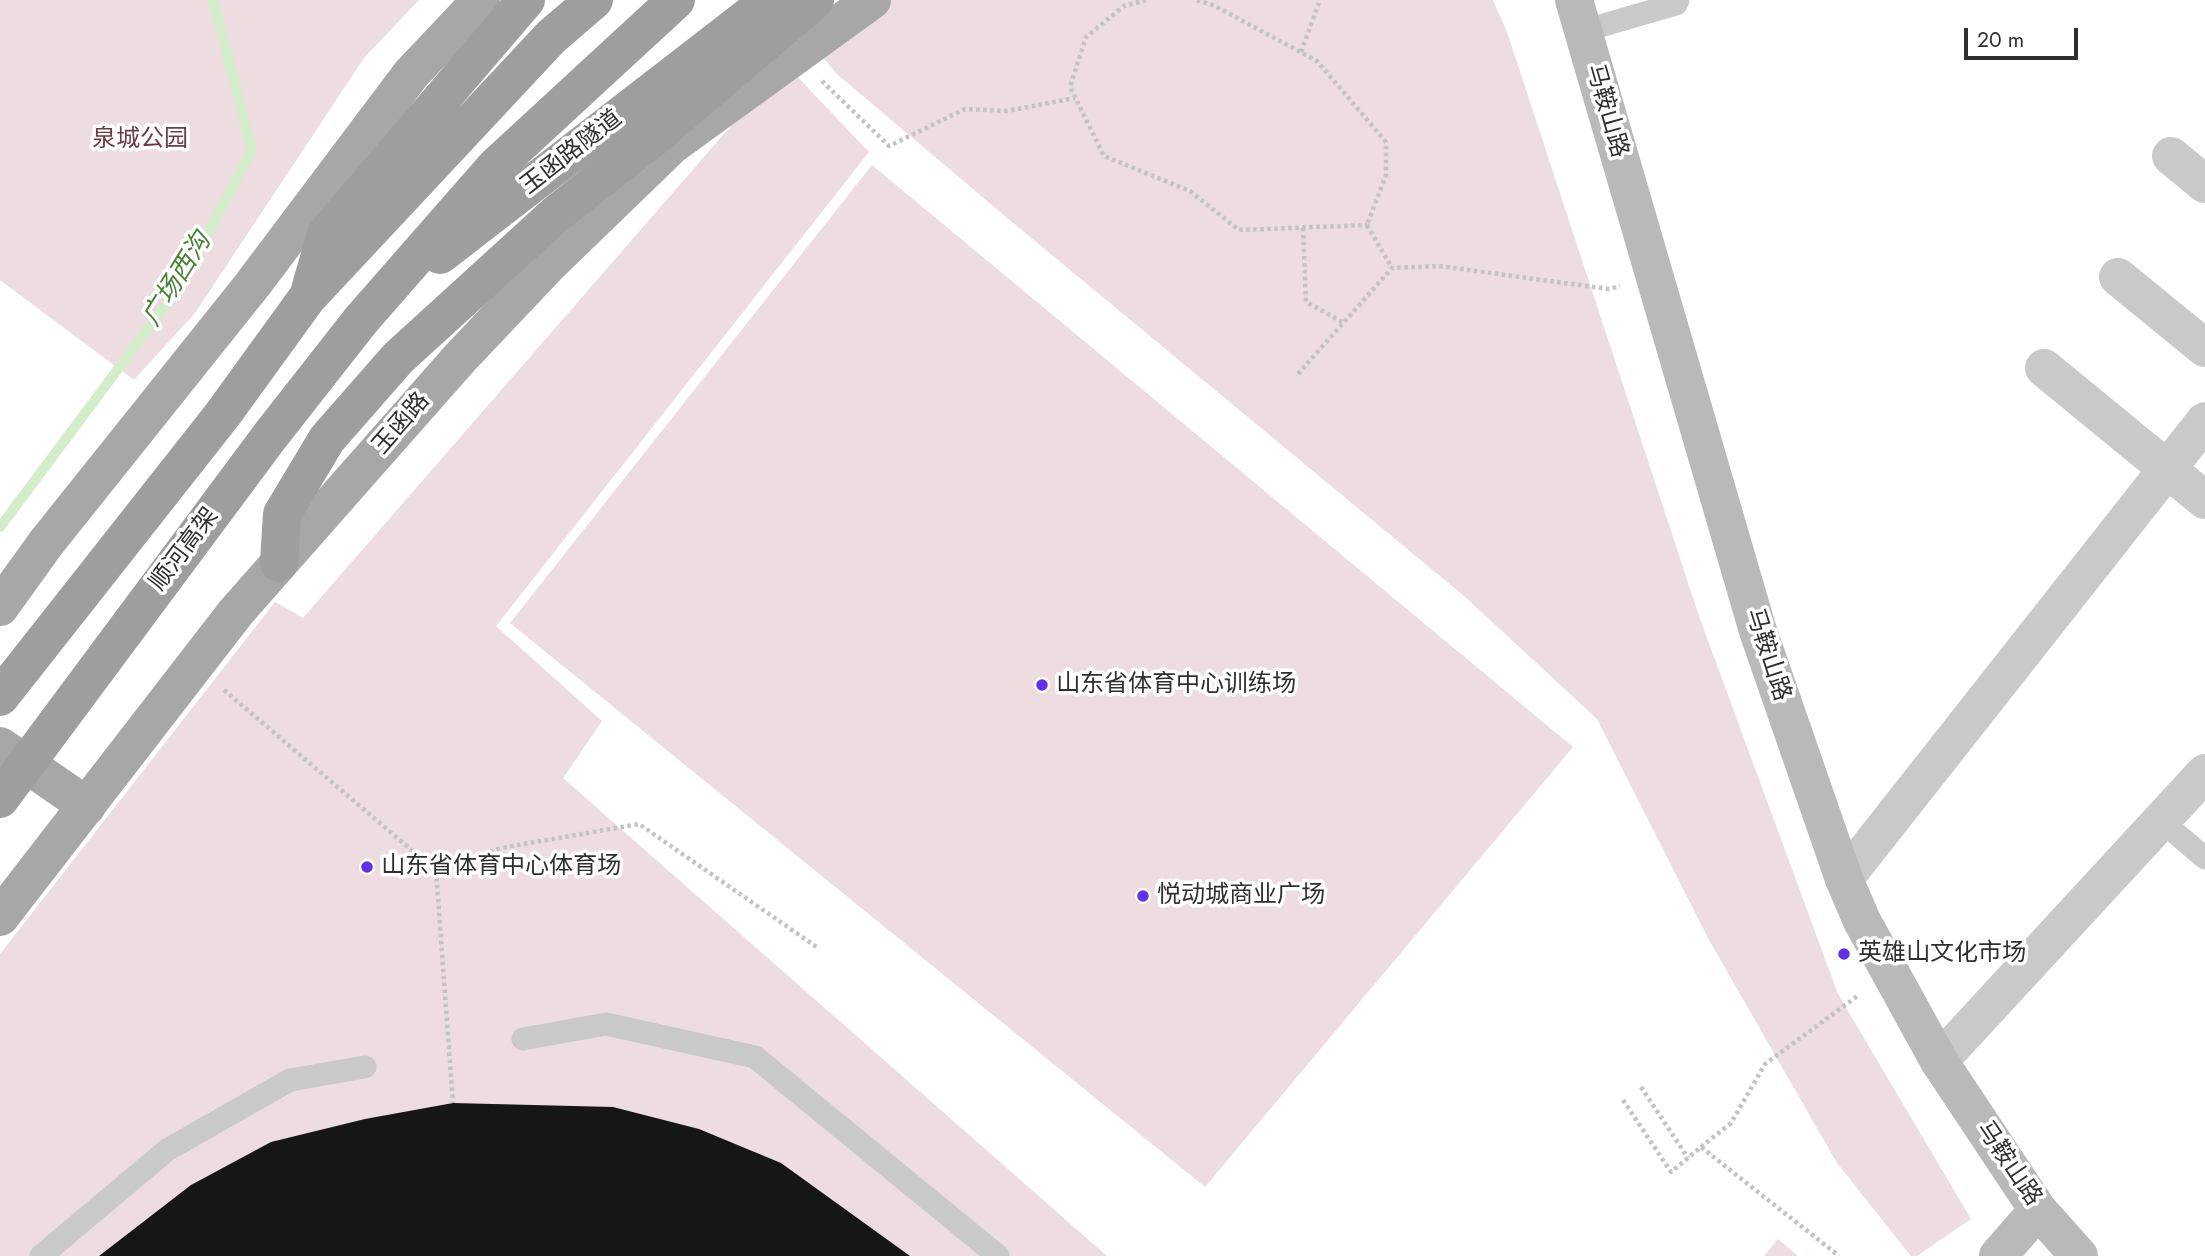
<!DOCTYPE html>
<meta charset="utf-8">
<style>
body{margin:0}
#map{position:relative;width:2205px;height:1256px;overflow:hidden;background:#fff;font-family:Jost,sans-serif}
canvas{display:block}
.scale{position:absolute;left:1964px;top:28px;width:114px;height:32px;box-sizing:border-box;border:4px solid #2f2f2f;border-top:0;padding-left:9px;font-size:21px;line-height:24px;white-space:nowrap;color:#2f2f2f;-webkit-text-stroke:5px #fff;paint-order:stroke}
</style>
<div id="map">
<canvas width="2205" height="1256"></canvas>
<div class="scale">20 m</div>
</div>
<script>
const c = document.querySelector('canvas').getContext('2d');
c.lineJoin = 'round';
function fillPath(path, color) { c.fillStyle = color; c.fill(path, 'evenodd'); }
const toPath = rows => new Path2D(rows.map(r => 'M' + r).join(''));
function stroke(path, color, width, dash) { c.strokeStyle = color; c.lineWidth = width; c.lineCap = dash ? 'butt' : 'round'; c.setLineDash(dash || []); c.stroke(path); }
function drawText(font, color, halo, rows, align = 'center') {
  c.font = font + ' Jost,"Noto Sans SC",sans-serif'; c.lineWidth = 7; c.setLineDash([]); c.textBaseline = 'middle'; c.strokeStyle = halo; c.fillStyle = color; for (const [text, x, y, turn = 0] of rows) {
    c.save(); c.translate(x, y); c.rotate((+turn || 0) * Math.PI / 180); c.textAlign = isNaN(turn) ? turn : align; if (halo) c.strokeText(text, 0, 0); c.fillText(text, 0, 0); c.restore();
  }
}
fillPath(toPath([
 [0,0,419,0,364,58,195,313,134,380,0,280],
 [889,0,1493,0,1507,32,1700,619,1838,994,1971,1219,1917,1256,1911,1256,1837,1163,1709,940,1597,719,1464,596,1012,222,838,75,812,45],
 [790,69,869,152,496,626,602,721,563,778,1107,1256,0,1256,0,954,275,602,303,618,770,81],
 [872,165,1573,747,1205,1187,510,623],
 [1778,1239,1798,1256,1764,1256]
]), '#eddde0');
stroke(toPath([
 [0,527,180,286,252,150,213,0]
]), '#d3ecc9', 10);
fillPath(toPath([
 [453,1103,613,1107,699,1129,781,1163,910,1256,99,1256,191,1185,271,1142,365,1119]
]), '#161616');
stroke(toPath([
 [1146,0,1124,6,1086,37,1070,87,1104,156,1190,191,1239,230,1367,225],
 [1197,0,1215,6,1317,61,1386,142,1386,175,1367,225],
 [1301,52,1320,0],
 [822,81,889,146,965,109,1007,111,1075,98],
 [1367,225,1392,268],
 [1303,228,1306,302,1344,323],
 [1298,374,1392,268,1439,266,1609,289,1620,286],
 [224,690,436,871,501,848,639,824,818,948],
 [436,871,453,1103],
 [1641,1087,1688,1158],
 [1623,1100,1671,1172,1701,1147,1839,1256],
 [1701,1147,1731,1123,1765,1064,1859,995]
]), '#c3c3c3', 4.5, [3.5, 3.5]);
stroke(toPath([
 [1583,31,1676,4,1678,0],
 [2160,820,2205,858],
 [523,1039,606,1024,755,1057,998,1256],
 [41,1256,167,1150,290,1080,365,1067]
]), '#c9c9c9', 23);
stroke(toPath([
 [2171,156,2205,184],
 [2118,277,2205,348],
 [2044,368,2205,500],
 [1844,879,2205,421],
 [1939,1061,2205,773]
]), '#c9c9c9', 38);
stroke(toPath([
 [1574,0,1758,631,1844,879,1862,921,1939,1061,2038,1210,2079,1256],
 [1998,1256,2038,1210]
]), '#b9b9b9', 38);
stroke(toPath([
 [0,607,46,543,253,284,411,74,481,0],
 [0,746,87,806],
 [0,917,236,612,460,358,551,262,672,145,872,0]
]), '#a7a7a7', 38);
stroke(toPath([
 [440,255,770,0],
 [310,290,326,234,526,0],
 [279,563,282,514,327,439,398,358,556,214,654,137,815,0],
 [0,697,223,414,307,298,551,37,594,0],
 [0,799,270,436,361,320,495,167,676,0]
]), '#9e9e9e', 38);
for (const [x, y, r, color] of [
 [1042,685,7,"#6031e7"],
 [367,867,7,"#6031e7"],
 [1143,896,7,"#6031e7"],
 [1844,954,7,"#6031e7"]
]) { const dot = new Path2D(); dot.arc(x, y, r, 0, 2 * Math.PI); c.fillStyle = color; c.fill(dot); stroke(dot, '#fff', 2.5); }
drawText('24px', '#2f2f2f', '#fff', [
 ["马鞍山路",1606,111,74],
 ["玉函路隧道",572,153,-38],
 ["玉函路",402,424,-49],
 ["顺河高架",185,550,-53],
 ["马鞍山路",1767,655,72],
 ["马鞍山路",2008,1164,56]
]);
drawText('24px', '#6c3c42', '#fff', [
 ["泉城公园",140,140]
]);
drawText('24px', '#2f2f2f', '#fff', [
 ["山东省体育中心训练场",1056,685],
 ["山东省体育中心体育场",381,867],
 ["悦动城商业广场",1157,896],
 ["英雄山文化市场",1858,954]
], 'left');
drawText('italic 26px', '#4a8036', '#fff', [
 ["广场西沟",178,280,-58]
]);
</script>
